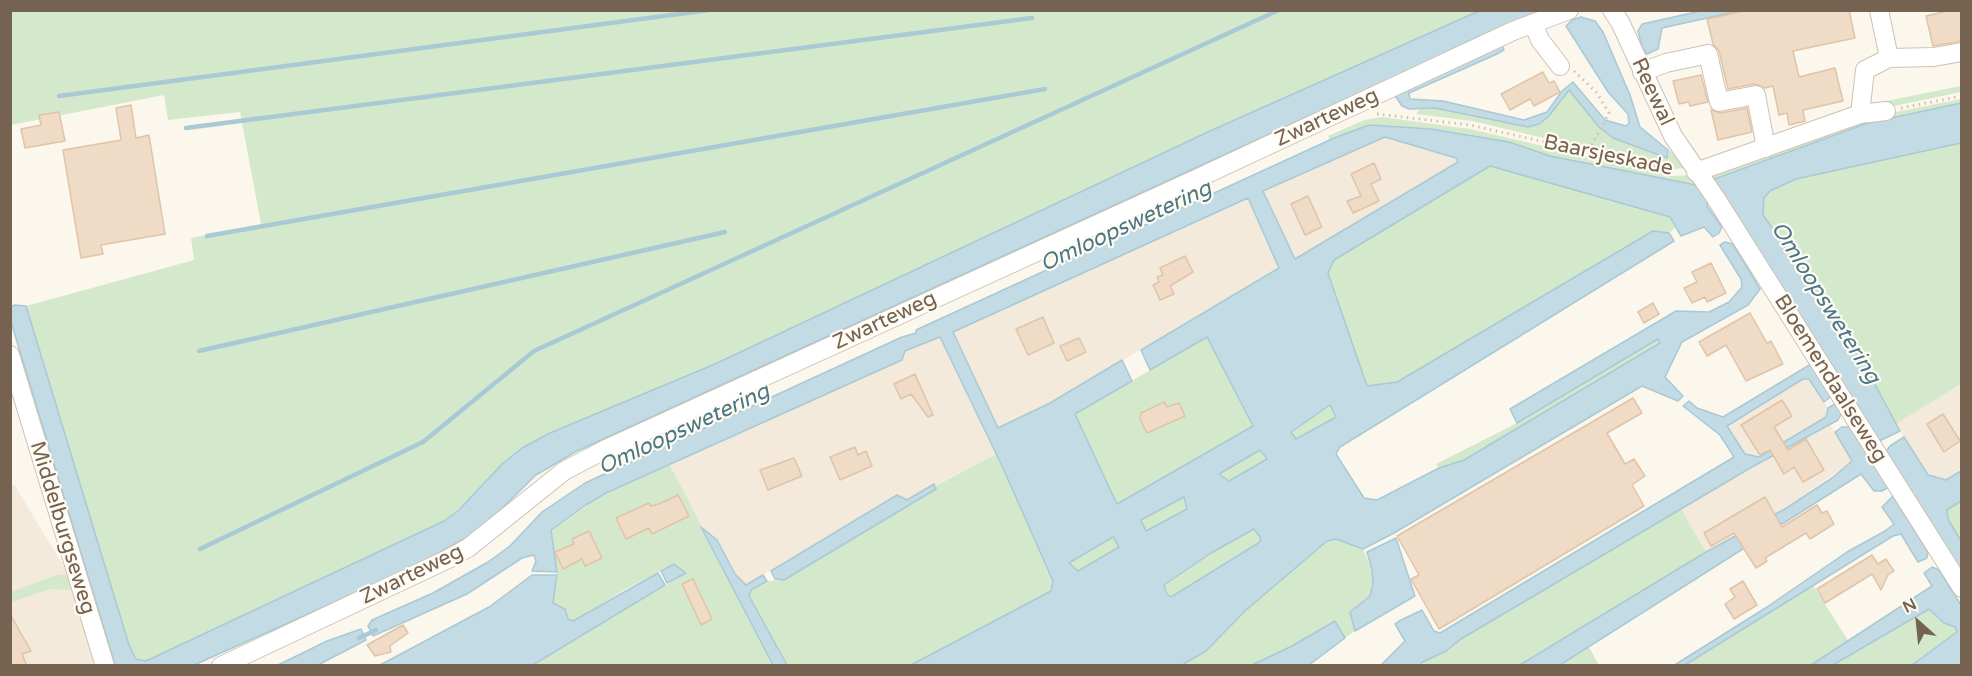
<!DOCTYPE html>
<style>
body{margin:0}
#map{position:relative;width:1972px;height:676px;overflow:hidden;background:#fbf7ed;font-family:"Varela Round",sans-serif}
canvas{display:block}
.frame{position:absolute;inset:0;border:12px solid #766250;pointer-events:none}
.north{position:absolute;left:1888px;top:592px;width:60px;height:60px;-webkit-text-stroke:4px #fefbf3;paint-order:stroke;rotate:333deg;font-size:16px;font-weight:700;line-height:24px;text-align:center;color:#766250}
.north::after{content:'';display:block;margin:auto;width:21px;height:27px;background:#766250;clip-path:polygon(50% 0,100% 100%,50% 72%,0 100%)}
</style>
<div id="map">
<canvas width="1972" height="676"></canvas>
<div class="frame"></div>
<div class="north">N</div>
</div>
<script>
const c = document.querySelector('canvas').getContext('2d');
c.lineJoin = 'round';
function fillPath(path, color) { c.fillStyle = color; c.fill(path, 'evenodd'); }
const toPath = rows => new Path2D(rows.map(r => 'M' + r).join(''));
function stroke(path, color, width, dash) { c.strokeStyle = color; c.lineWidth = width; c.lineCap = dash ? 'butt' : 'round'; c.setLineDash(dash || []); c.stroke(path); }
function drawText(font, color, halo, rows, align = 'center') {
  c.font = font + ' "Varela Round",sans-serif'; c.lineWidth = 4.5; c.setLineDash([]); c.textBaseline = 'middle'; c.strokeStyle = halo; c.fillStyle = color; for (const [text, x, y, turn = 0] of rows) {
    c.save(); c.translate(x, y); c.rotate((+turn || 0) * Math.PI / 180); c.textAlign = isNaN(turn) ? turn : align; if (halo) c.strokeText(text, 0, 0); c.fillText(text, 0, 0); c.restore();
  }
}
fillPath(toPath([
 [1385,137,1456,158,1458,163,1050,403,998,428,953,332],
 [940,337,996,454,906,500,897,495,746,585,735,574,717,540,701,527,670,465,902,360,905,351],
 [1805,374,1828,408,1826,417,1759,457,1745,454,1724,422],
 [1961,384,1961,471,1946,480,1928,475,1896,424],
 [1831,425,1852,461,1785,509,1706,552,1681,509,1752,467],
 [14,484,123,665,11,666,10,487]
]), '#f3eadb');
fillPath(toPath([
 [11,11,1479,11,1210,131,715,364,550,433,444,521,145,661,136,659,129,645,26,306,194,260,191,238,261,224,240,112,168,120,164,95,11,125],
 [1961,86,1961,92,1875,110,1871,107,1871,104],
 [1569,90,1599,127,1630,145,1669,155,1668,150,1676,154,1684,168,1674,169,1472,121,1416,114,1421,108,1435,108,1528,127,1548,117],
 [1961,99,1961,103,1868,123,1709,181,1705,175,1886,114],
 [1382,117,1470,129,1672,176,1691,175,1701,186,1550,156,1509,142,1431,129,1370,125,1330,140,1328,136,1364,120],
 [1961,143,1961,384,1896,424,1855,347,1763,215,1764,198,1770,191,1796,179],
 [1490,166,1670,217,1675,228,1669,233,1652,231,1397,382,1366,386,1328,273,1334,260],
 [1207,337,1253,426,1117,504,1075,414],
 [1659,339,1660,343,1464,460,1439,468,1436,464,1517,423],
 [1330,405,1336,417,1296,440,1291,432],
 [1260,450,1267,459,1228,482,1219,474],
 [996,454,1050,572,1053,581,1051,591,911,666,787,665,749,595,751,590,767,581,784,580,936,489,935,486],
 [670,465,773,665,533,666,686,573,674,564,626,589,573,621,568,620,565,609,553,603,557,572,551,530,606,493],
 [1184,497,1187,509,1146,531,1141,520],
 [1961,501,1961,541,1948,519,1947,510],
 [1681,509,1706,552,1518,665,1422,666,1421,663,1446,651,1460,639],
 [1254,528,1260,538,1260,542,1171,597,1167,594,1164,585,1211,553],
 [1112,537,1119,547,1078,571,1069,563],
 [1336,539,1363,549,1372,569,1373,584,1370,596,1350,612,1355,631,1345,638,1335,621,1292,646,1252,665,1182,666,1206,651,1245,611,1327,541],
 [56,575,71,575,75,590,51,589,11,602,11,592],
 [1813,585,1849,642,1811,665,1685,666],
 [1929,609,1944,623,1955,627,1957,632,1912,665,1833,666],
 [1589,647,1599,665,1560,666]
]), '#d4e9cb');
const water = toPath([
 [1705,10,1739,11,1662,28,1658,49,1647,54,1642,47,1638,31,1642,24,1705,10],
 [1479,11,1541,11,1480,36,1414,68,575,452,536,475,487,523,464,539,409,569,194,665,115,665,11,322,10,307,15,305,26,306,129,645,136,659,146,661,444,521,459,510,502,464,522,448,550,433,715,364,1210,131,1479,11],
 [1581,17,1595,21,1603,32,1630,95,1640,127,1668,150,1667,158,1613,138,1599,127,1569,90,1548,117,1539,124,1528,127,1435,108,1409,109,1402,106,1396,97,1398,92,1502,45,1504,50,1497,54,1409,93,1410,99,1443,101,1524,120,1547,112,1562,91,1573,82,1605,120,1626,126,1629,123,1628,114,1608,92,1566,26,1572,20,1581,17],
 [1961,103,1961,143,1796,179,1770,191,1764,198,1763,215,1855,347,1900,431,1877,442,1709,181,1868,123,1961,103],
 [1369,125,1431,129,1509,142,1550,156,1701,186,1708,195,1707,206,1722,227,1719,233,1713,237,1704,227,1681,236,1670,217,1490,166,1334,260,1328,273,1367,386,1397,382,1653,231,1669,233,1674,241,1340,447,1336,454,1364,498,1377,500,1439,468,1464,460,1660,343,1658,339,1517,423,1510,409,1676,311,1709,312,1729,302,1742,287,1741,279,1720,245,1725,242,1733,244,1760,289,1748,305,1682,342,1665,377,1683,396,1678,401,1642,386,1394,533,1363,549,1336,539,1327,541,1245,611,1206,651,1182,665,911,665,1051,591,1053,581,1002,466,940,337,905,351,902,360,606,493,586,505,551,530,557,572,532,571,536,561,534,555,522,558,467,594,373,636,368,626,372,620,433,593,488,562,510,546,542,512,585,483,902,337,916,333,916,330,1334,138,1369,125],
 [1385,137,1456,158,1458,162,1295,259,1263,191,1385,137],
 [1248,198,1279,268,1141,350,1150,370,1207,337,1253,426,1117,504,1075,414,1132,381,1122,360,1050,403,998,428,953,332,1248,198],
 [1330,405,1336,417,1296,439,1291,432,1330,405],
 [1260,450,1267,459,1229,481,1219,474,1260,450],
 [1184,497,1187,509,1146,531,1141,520,1184,497],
 [1254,529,1260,537,1260,542,1171,597,1167,594,1164,585,1211,553,1254,529],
 [1113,537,1119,547,1078,571,1069,563,1113,537],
 [1811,364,1831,395,1829,398,1824,402,1809,379,1803,379,1727,426,1745,454,1759,457,1826,417,1828,408,1833,405,1836,404,1842,413,1838,420,1752,467,1461,639,1446,651,1421,663,1422,665,1380,666,1405,641,1395,624,1399,621,1422,610,1434,631,1440,633,1734,457,1720,435,1683,406,1689,401,1697,408,1723,417,1811,364],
 [1842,427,1850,427,1889,487,1882,491,1874,491,1861,474,1560,665,1518,666,1706,552,1785,509,1832,478,1852,461,1835,432,1842,427],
 [1904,437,1928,475,1946,480,1961,471,1961,501,1947,510,1948,519,1961,541,1961,565,1959,567,1885,453,1890,446,1904,437],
 [934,484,936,489,784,580,775,579,771,571,897,495,907,500,934,484],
 [1893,496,1928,552,1927,558,1918,562,1901,534,1893,536,1685,665,1673,666,1767,607,1847,552,1885,531,1894,524,1882,507,1893,496],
 [701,527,717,540,735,574,746,585,763,575,767,581,751,590,749,596,787,665,773,665,701,527],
 [1396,538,1415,596,1355,631,1350,612,1370,596,1373,584,1372,569,1367,552,1396,538],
 [674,564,686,573,667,583,661,571,674,564],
 [1932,567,1939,570,1961,605,1961,665,1912,665,1957,632,1955,627,1944,623,1929,609,1833,665,1811,665,1932,586,1924,573,1932,567],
 [658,573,665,585,533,665,380,665,489,607,532,575,557,575,553,603,565,609,568,619,573,621,658,573],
 [1335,621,1345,638,1309,665,1252,665,1292,646,1335,621],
 [361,629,366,640,318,665,278,665,327,641,361,629]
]);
fillPath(water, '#c2dbe4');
stroke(water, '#a9c9d5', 1.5);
stroke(toPath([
 [59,96,709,10],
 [186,128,1032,18],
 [207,236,1045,89],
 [199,351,725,232],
 [200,549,423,442,534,351,1279,10],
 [359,638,376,630]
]), '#a9c9d5', 4.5);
const building = toPath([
 [1748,10,1849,10,1855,38,1793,51,1799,77,1835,68,1843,101,1803,110,1805,121,1789,125,1787,113,1779,115,1773,86,1765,88,1754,84,1728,89,1719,51,1713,44,1707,19,1748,10],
 [1952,10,1962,10,1962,41,1933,46,1926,16,1952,10],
 [1543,72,1549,83,1554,81,1560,92,1534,106,1530,99,1510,110,1501,94,1543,72],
 [1701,75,1708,102,1690,106,1689,102,1679,104,1673,81,1701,75],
 [131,105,136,138,149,135,165,234,101,245,103,254,81,258,63,150,121,140,116,108,131,105],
 [1747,108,1752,132,1718,140,1711,110,1721,113,1747,108],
 [59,112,65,141,25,148,21,129,41,125,39,115,59,112],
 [1374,163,1381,179,1371,184,1379,201,1353,213,1347,201,1361,196,1351,174,1374,163],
 [1308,196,1322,227,1305,235,1291,204,1308,196],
 [1185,256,1193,272,1170,286,1174,294,1160,300,1153,285,1159,282,1157,277,1163,275,1160,268,1185,256],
 [1711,263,1726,293,1707,302,1705,297,1692,303,1684,288,1697,282,1692,272,1711,263],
 [1653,303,1659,314,1644,323,1638,312,1653,303],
 [1750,313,1767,343,1771,341,1783,364,1746,381,1726,345,1707,356,1699,342,1750,313],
 [1043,317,1054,343,1028,355,1016,329,1043,317],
 [1079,338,1086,352,1067,361,1060,346,1079,338],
 [915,374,933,415,928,417,911,394,901,399,894,384,915,374],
 [1633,398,1642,413,1607,433,1625,464,1634,459,1645,476,1632,485,1644,506,1439,629,1411,579,1419,575,1397,536,1633,398],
 [1782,400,1792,416,1774,427,1788,450,1806,439,1824,470,1803,482,1794,467,1784,474,1770,450,1760,455,1741,425,1782,400],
 [1164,402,1167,407,1179,403,1185,416,1147,433,1140,419,1141,413,1164,402],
 [1943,414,1960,441,1944,452,1927,424,1943,414],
 [855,447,858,455,866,451,872,466,840,480,830,457,855,447],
 [794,458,802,476,768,490,760,470,794,458],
 [678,495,689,516,652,534,649,528,626,539,616,518,649,503,651,506,659,504,678,495],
 [1765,497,1782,527,1817,505,1822,513,1827,511,1834,524,1810,539,1806,533,1765,558,1767,561,1756,568,1734,533,1711,546,1704,533,1765,497],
 [589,531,602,558,585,566,582,559,563,569,555,552,574,544,572,539,589,531],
 [1872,555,1878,564,1886,559,1894,571,1888,575,1881,590,1872,574,1825,603,1817,589,1872,555],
 [693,579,712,619,701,625,682,584,693,579],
 [1743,581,1757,605,1734,619,1725,604,1735,597,1730,589,1743,581],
 [10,614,31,651,22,654,27,666,10,666,10,614],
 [403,625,408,633,390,646,391,652,375,656,367,645,403,625]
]);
fillPath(building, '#efdbc6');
stroke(building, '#e0c4a8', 1.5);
const minor = toPath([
 [1612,10,1620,22,1673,136,1715,197,1962,588],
 [1533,23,1540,40,1560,66],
 [1889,58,1934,57,1962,52],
 [1642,72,1666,63,1708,54,1719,102,1756,95,1766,148],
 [1860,114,1865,70,1889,58,1879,10],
 [1696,172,1860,114,1886,111],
 [10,355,105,666],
 [221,666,448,559,468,548,564,471,604,450,1194,180,1513,31,1569,10]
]);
stroke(minor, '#cdc1b2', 20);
stroke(toPath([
 [1574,71,1597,93,1609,113,1588,152],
 [1901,108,1962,96],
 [1377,114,1470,125,1677,172]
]), '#d4bfa9', 3, [1.5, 4.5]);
stroke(minor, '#fff', 18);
drawText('21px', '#766250', '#fefbf3', [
 ["Reewal",1652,92,65],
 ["Zwarteweg",1327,118,-25],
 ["Baarsjeskade",1608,156,12],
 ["Zwarteweg",885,321,-25],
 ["Bloemendaalseweg",1830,379,58],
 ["Middelburgseweg",62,528,73],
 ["Zwarteweg",412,575,-26]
]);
drawText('italic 22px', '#4b7687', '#fefbf3', [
 ["Omloopswetering",1126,227,-25],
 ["Omloopswetering",1825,303,58],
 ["Omloopswetering",684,430,-25]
]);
</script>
